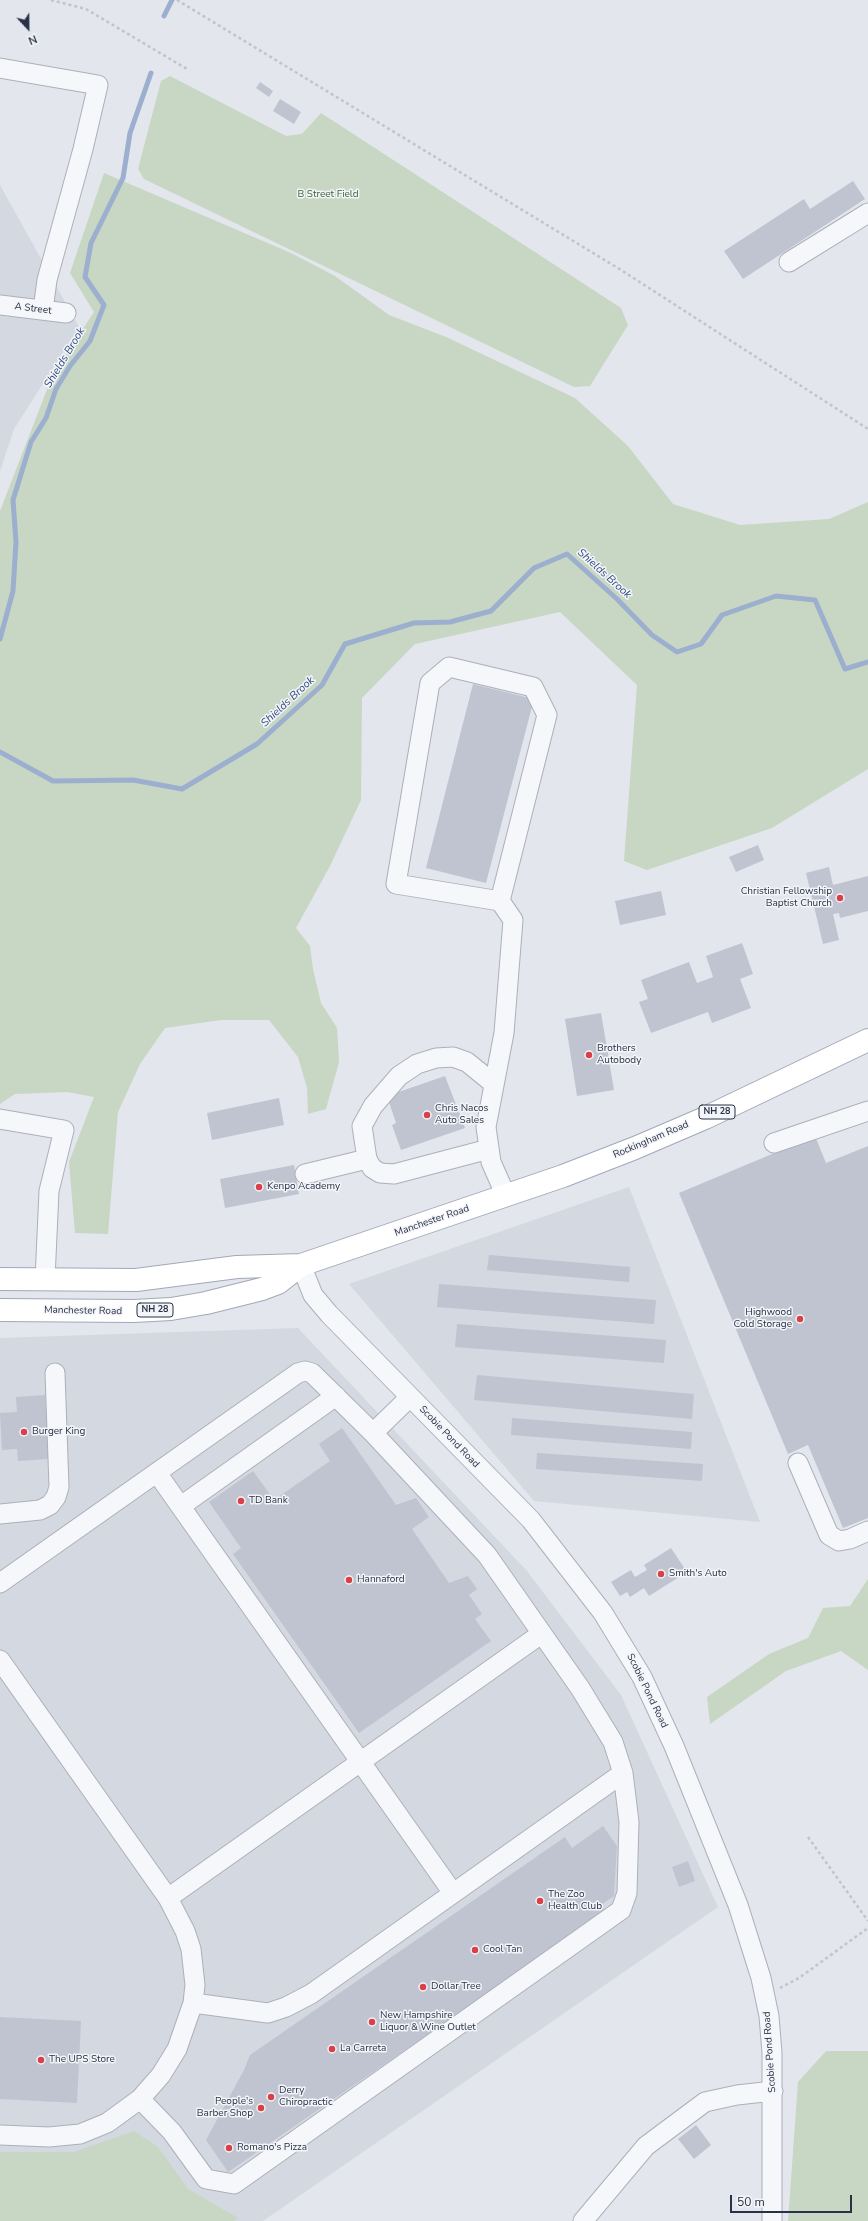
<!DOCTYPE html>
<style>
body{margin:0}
#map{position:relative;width:868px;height:2221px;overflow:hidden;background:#e3e6ec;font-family:"Nunito Sans",sans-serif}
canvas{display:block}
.north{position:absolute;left:8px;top:8px;width:40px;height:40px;-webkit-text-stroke:3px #f3f5f9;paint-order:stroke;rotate:158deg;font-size:11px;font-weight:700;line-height:16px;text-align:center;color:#293146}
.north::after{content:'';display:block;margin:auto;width:14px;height:18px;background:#293146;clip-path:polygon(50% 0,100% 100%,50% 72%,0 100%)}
.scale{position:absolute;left:730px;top:2195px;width:122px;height:18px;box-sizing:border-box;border:2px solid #293146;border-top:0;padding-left:5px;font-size:12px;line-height:14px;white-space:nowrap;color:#293146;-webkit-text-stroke:3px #f3f5f9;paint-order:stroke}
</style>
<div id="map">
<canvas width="868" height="2221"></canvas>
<div class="north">N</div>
<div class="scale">50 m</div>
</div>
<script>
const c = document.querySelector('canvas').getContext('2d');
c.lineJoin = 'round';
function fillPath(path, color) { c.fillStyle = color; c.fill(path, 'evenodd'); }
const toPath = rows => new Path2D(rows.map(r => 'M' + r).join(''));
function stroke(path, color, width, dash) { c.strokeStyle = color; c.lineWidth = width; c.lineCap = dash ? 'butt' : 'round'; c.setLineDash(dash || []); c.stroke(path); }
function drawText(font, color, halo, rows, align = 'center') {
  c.font = font + ' "Nunito Sans",sans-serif'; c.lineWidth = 3; c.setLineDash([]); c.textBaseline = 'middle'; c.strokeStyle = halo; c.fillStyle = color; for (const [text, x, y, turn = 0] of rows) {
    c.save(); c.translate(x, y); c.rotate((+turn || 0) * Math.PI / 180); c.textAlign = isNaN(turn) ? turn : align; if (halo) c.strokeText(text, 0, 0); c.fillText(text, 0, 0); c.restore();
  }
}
fillPath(toPath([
 [0,185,79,327,14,429,0,471],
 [629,1187,760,1522,534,1501,349,1284],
 [298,1328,527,1571,621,1695,718,1907,263,2221,0,2221,0,1338]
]), '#d4d8e1');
fillPath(toPath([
 [170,76,286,136,302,134,321,113,621,308,628,325,590,386,574,387,144,179,138,169,161,81],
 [104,173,291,253,335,276,389,315,446,337,575,398,628,446,673,504,740,525,829,519,868,502,868,769,772,828,647,870,624,861,637,685,560,612,415,644,362,698,361,800,330,866,296,928,310,946,313,969,321,1003,337,1028,339,1062,326,1109,308,1114,307,1088,298,1057,269,1020,221,1020,165,1028,140,1064,118,1112,108,1234,75,1233,69,1162,94,1097,67,1092,15,1094,0,1104,0,511,53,374,94,312,70,273],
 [868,1579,868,1670,841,1651,786,1671,710,1724,707,1697,769,1654,808,1638,823,1608,850,1606],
 [826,2051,868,2051,868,2221,788,2221,798,2082],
 [134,2131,158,2147,188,2189,238,2218,234,2221,0,2221,0,2152,74,2152]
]), '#c7d7c3');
stroke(toPath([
 [164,16,172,0],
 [0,639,13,591,16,542,13,500,31,442,46,418,56,389,70,366,90,341,104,305,85,277,91,243,123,178,130,133,151,73],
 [0,752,53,781,133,780,182,789,257,744,322,685,345,644,414,623,450,622,491,611,534,568,567,554,617,599,652,635,677,652,701,644,722,615,776,596,815,600,845,669,868,662]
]), '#9cafcf', 5);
fillPath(toPath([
 [260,82,273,91,269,97,256,88],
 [280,99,301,112,294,124,273,111],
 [853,181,865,199,743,279,724,251,804,199,810,209],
 [473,684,534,699,486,883,426,868],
 [758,845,764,860,736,872,729,857],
 [829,867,833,885,868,876,868,911,840,918,839,913,833,914,839,940,823,944,806,873],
 [661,891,666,915,620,925,615,901],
 [742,943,753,974,740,979,751,1008,712,1023,708,1012,651,1033,639,1002,648,999,641,980,689,962,697,983,713,977,706,956],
 [601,1013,614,1090,577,1096,565,1019],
 [445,1076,465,1128,401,1150,392,1125,396,1123,387,1096],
 [279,1098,284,1125,212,1140,207,1113],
 [815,1136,826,1163,868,1146,868,1518,843,1528,808,1445,788,1454,679,1193],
 [294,1165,299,1194,225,1208,220,1179],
 [489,1255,630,1267,629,1282,487,1270],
 [439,1284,656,1300,654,1324,437,1307],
 [457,1324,666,1340,664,1363,455,1347],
 [477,1375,694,1394,692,1419,474,1400],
 [45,1395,49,1459,18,1461,17,1449,2,1450,0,1413,17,1412,16,1397],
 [512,1418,692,1432,691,1449,511,1435],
 [342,1428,396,1505,416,1498,429,1517,412,1529,449,1583,468,1576,477,1589,469,1595,482,1614,475,1619,491,1641,359,1733,233,1554,241,1548,209,1502,253,1471,274,1500,330,1461,319,1444],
 [537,1453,703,1464,702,1481,536,1469],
 [671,1548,687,1572,649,1596,644,1588,630,1597,627,1592,620,1596,611,1582,631,1570,635,1577,647,1570,644,1565],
 [603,1826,617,1846,614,1896,601,1905,605,1912,228,2172,206,2140,244,2070,250,2055,565,1837,572,1848],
 [688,1861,695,1881,679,1887,672,1867],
 [0,2017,81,2021,77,2103,0,2099],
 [696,2125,711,2145,694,2159,678,2139]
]), '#c0c4d0');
const minor = toPath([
 [0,68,98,85,83,149,47,280,43,310],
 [789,262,868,213],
 [0,305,66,313],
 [500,901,396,884,430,683,449,667,533,687,547,715,500,901,513,920,504,1033,486,1127,491,1162,506,1196],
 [0,1119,64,1130,49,1191,45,1279],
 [774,1143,868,1111],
 [489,1149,394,1174,380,1173,372,1168,367,1159,362,1126,373,1106,399,1076,417,1064,436,1058,453,1057,467,1062,494,1084],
 [305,1174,367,1159],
 [301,1265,313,1295,329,1314,531,1520,603,1613,642,1677,674,1746,738,1905,761,1978,769,2016,772,2053,772,2221],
 [373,1433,410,1397],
 [798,1463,829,1535,839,1541,850,1539,868,1531],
 [157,1473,453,1893],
 [181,1506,336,1396],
 [0,1514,40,1510,50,1505,56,1497,59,1487,55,1373],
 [0,1583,298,1373,305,1371,312,1373,373,1433,487,1555,580,1688,613,1742,623,1773,629,1822,627,1893,621,1910,234,2184,206,2179,172,2132,140,2099],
 [0,1660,168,1898,185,1931,191,1949,195,1985,193,2003,177,2049,161,2075,140,2099,107,2123,80,2134,49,2137,0,2135],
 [168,1898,541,1634],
 [193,2003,268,2013,286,2007,311,1994,623,1773],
 [583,2221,646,2146,705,2102,737,2095,773,2091]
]);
const major = toPath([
 [0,1279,136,1280,237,1267,301,1265],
 [0,1310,134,1311,171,1309,206,1303,262,1289,278,1283,301,1265,563,1176,635,1148,705,1118,868,1040]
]);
stroke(minor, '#abb0ba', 21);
stroke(major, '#a1a8b9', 24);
stroke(toPath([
 [51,0,86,9,187,69],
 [177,0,621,270,868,429],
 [808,1837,868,1921],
 [780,1988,799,1978,868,1928]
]), '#c1c4cb', 2.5, [3, 3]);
stroke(minor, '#f6f7fa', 19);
stroke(major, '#fff', 22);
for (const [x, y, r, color] of [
 [840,898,4,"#da4048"],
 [589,1055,4,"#da4048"],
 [427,1115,4,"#da4048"],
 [259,1187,4,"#da4048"],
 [800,1319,4,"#da4048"],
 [24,1432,4,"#da4048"],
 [241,1501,4,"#da4048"],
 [661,1574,4,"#da4048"],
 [349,1580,4,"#da4048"],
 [540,1901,4,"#da4048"],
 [475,1950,4,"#da4048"],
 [423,1987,4,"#da4048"],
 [372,2022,4,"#da4048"],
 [332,2049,4,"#da4048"],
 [41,2060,4,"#da4048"],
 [271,2097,4,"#da4048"],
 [261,2108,4,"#da4048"],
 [229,2148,4,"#da4048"]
]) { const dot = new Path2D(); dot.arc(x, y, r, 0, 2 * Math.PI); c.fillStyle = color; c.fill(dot); stroke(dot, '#f3f5f9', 1.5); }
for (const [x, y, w] of [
 [717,1112,36],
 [155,1310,36]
]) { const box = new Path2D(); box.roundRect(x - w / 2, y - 7, w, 14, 3); c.fillStyle = '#f3f5f9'; c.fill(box); stroke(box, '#293146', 1); }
drawText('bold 9px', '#293146', null, [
 ["NH 28",717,1112],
 ["NH 28",155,1310]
]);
drawText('10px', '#396335', '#f3f5f9', [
 ["B Street Field",328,195]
]);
drawText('10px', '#293146', '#f3f5f9', [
 ["A Street",33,309,7],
 ["Rockingham Road",651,1140,-23],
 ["Manchester Road",432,1221,-19],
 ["Manchester Road",83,1311,1],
 ["Scobie Pond Road",449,1437,46],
 ["Scobie Pond Road",647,1691,64],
 ["Scobie Pond Road",770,2052,-94]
]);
drawText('10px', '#293146', '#f3f5f9', [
 ["Christian Fellowship",832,892,"right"],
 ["Baptist Church",832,904,"right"],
 ["Brothers",597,1049],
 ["Autobody",597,1061],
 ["Chris Nacos",435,1109],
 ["Auto Sales",435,1121],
 ["Kenpo Academy",267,1187],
 ["Highwood",792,1313,"right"],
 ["Cold Storage",792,1325,"right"],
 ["Burger King",32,1432],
 ["TD Bank",249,1501],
 ["Smith's Auto",669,1574],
 ["Hannaford",357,1580],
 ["The Zoo",548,1895],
 ["Health Club",548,1907],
 ["Cool Tan",483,1950],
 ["Dollar Tree",431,1987],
 ["New Hampshire",380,2016],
 ["Liquor & Wine Outlet",380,2028],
 ["La Carreta",340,2049],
 ["The UPS Store",49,2060],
 ["Derry",279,2091],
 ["Chiropractic",279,2103],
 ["People's",253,2102,"right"],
 ["Barber Shop",253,2114,"right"],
 ["Romano's Pizza",237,2148]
], 'left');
drawText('italic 11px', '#2f4b7e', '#f3f5f9', [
 ["Shields Brook",65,358,-59],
 ["Shields Brook",604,574,42],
 ["Shields Brook",288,702,-43]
]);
</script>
